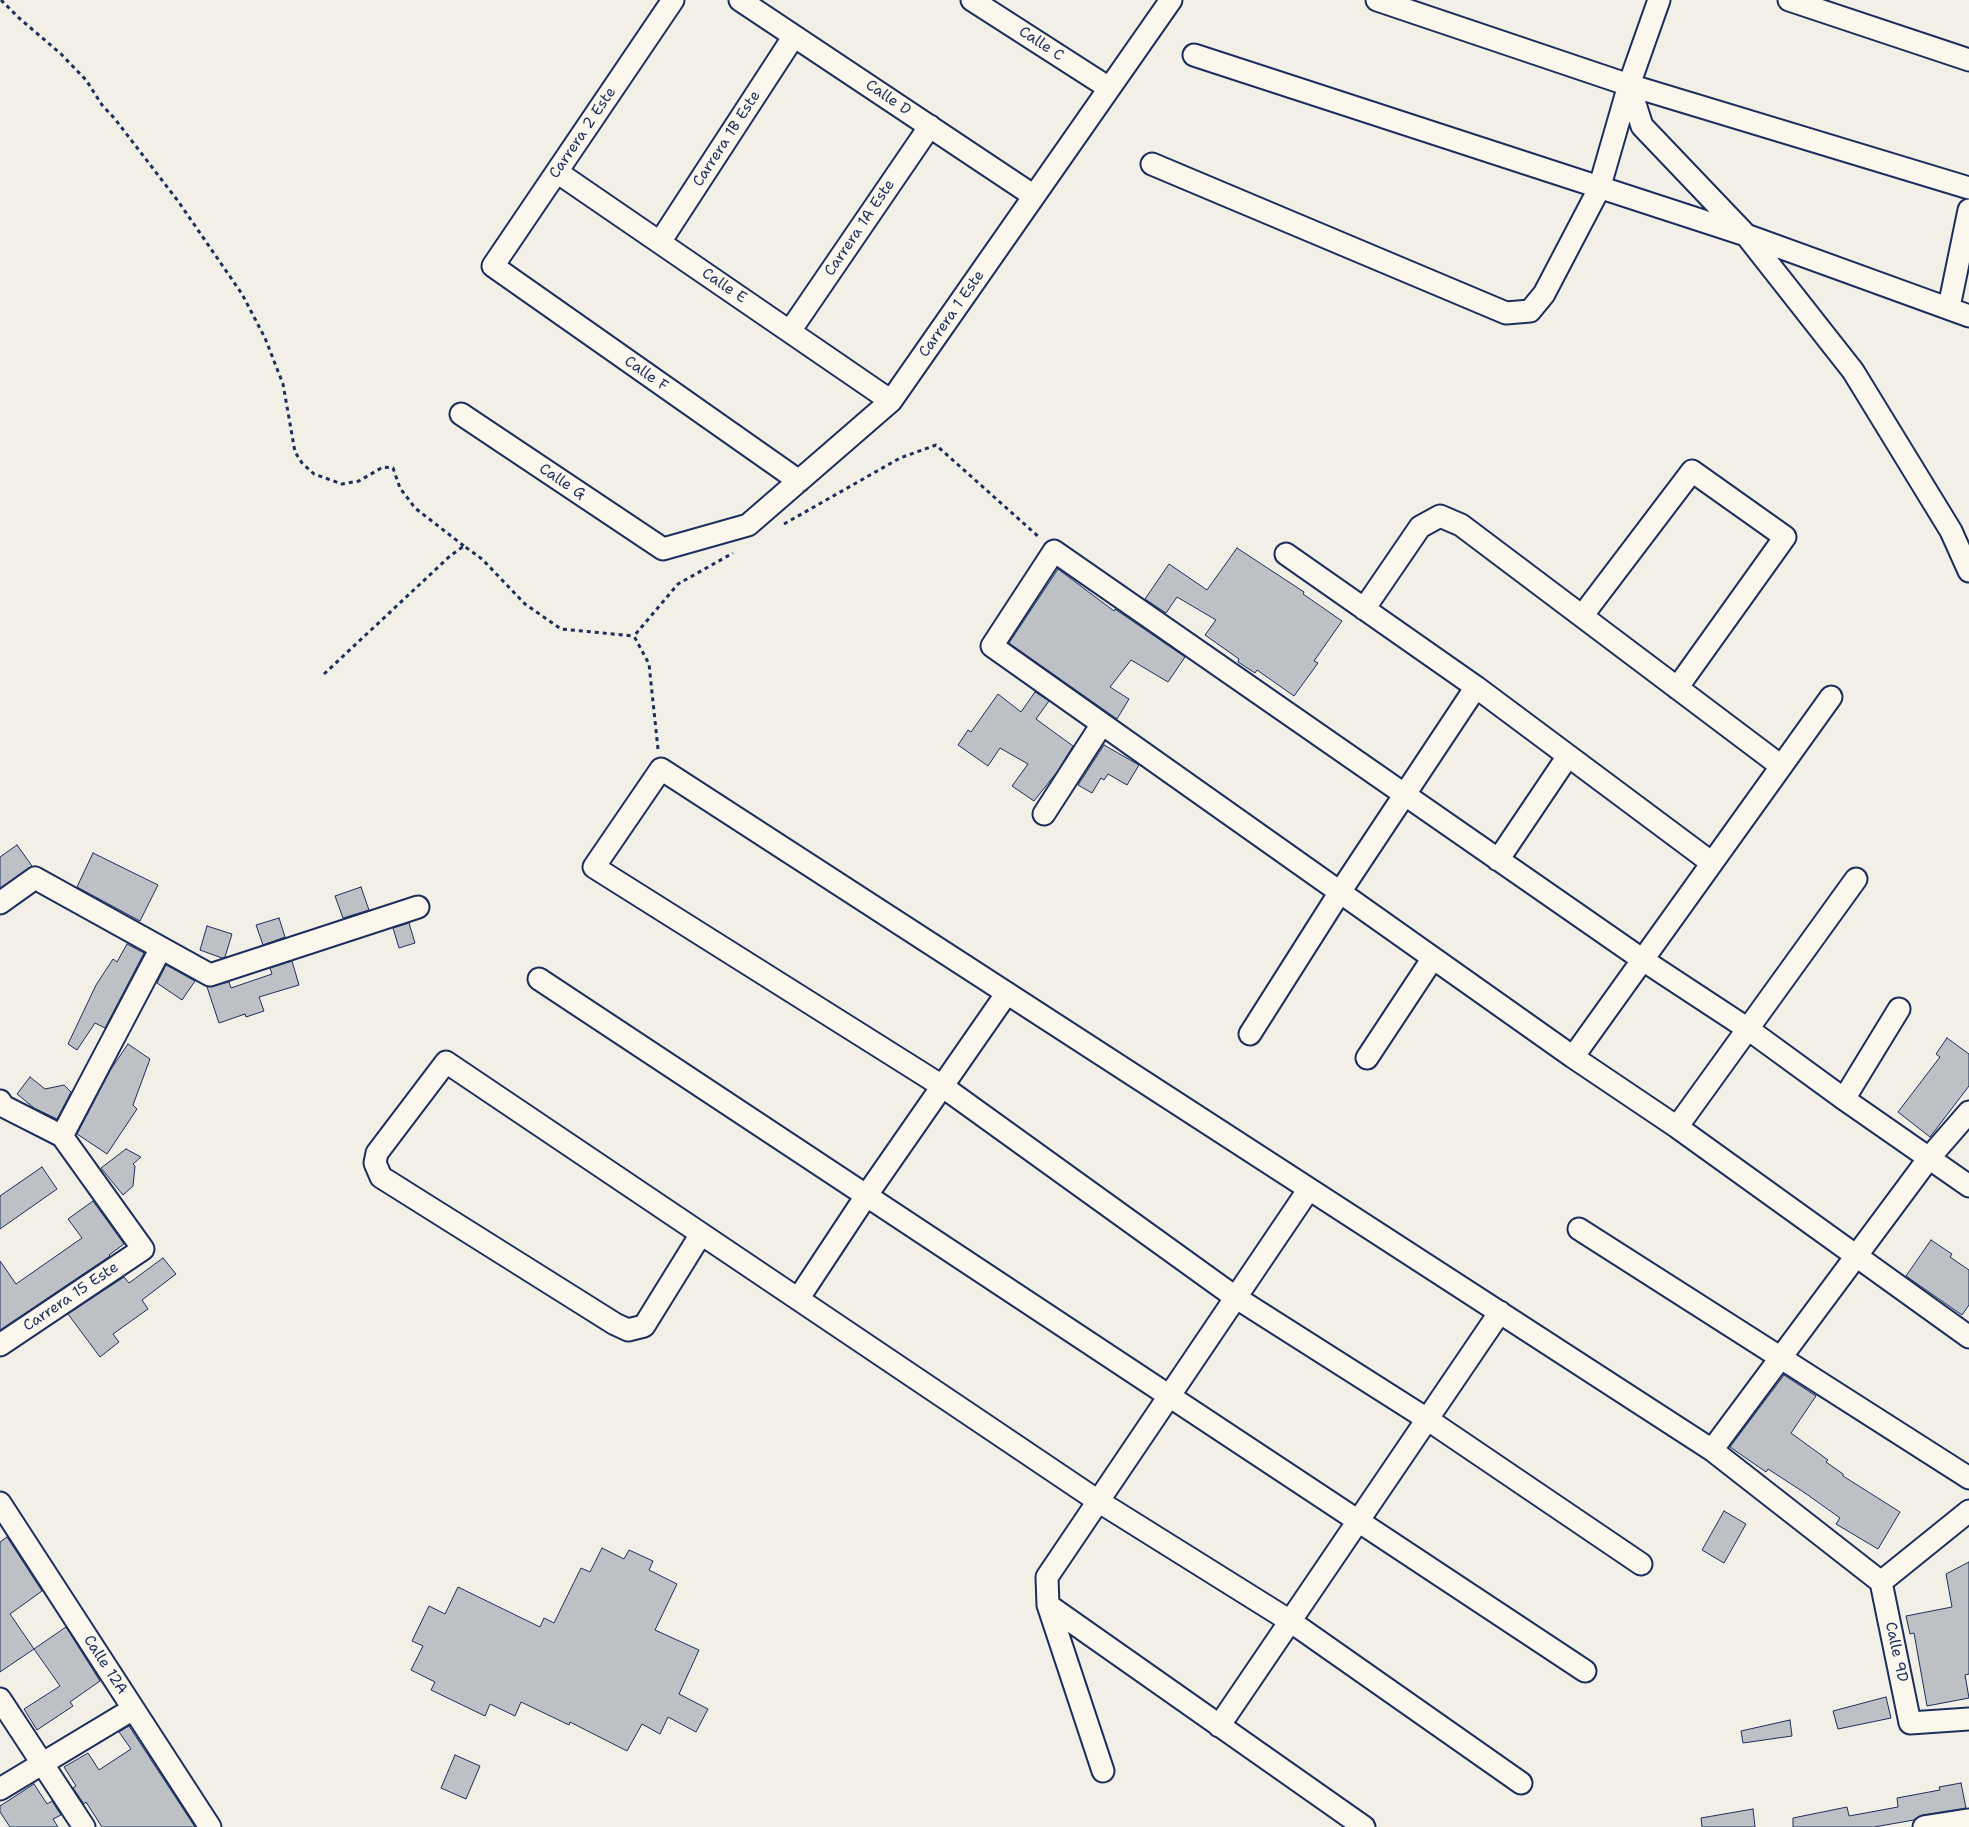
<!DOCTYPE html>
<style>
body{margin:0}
canvas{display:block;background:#f2efe6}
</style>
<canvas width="1969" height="1827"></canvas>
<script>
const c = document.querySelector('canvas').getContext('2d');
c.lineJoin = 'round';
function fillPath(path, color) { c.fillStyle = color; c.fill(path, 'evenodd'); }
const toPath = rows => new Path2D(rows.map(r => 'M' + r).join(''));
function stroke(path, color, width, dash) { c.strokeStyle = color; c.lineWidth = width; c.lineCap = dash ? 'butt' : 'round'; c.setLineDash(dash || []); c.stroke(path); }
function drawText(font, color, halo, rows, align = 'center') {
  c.font = font + ' "Shantell Sans",sans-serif'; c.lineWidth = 4; c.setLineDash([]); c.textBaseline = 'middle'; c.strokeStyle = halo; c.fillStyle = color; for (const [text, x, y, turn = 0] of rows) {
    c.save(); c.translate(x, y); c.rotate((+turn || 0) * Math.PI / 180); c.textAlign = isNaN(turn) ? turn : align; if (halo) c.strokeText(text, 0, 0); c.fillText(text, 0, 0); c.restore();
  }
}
const building = toPath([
 [1237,548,1304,592,1303,594,1342,621,1314,661,1318,663,1294,696,1257,670,1255,673,1238,662,1239,659,1205,635,1216,620,1177,597,1166,613,1145,599,1169,564,1207,590,1237,548],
 [1058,569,1114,611,1115,609,1185,657,1168,682,1131,660,1110,687,1129,699,1117,719,1009,643,1058,569],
 [1035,692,1049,701,1036,719,1073,746,1057,772,1034,801,1012,786,1028,764,1000,748,988,766,958,745,968,730,971,732,998,694,1021,712,1035,692],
 [1104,745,1139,765,1127,785,1108,774,1104,780,1101,778,1092,793,1078,785,1104,745],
 [17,845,32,866,0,888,0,857,17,845],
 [93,853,158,885,140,921,77,887,93,853],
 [361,887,369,910,343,918,335,896,361,887],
 [279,918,285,937,263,945,256,925,279,918],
 [409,923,415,943,399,948,393,928,409,923],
 [207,926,232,934,225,957,222,958,200,950,207,926],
 [127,944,144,953,105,1028,95,1023,77,1050,68,1044,96,985,113,959,117,962,127,944],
 [292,961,299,985,259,997,264,1011,246,1017,245,1014,219,1023,207,987,229,982,231,988,272,974,270,968,292,961],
 [166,965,195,981,182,1000,157,983,166,965],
 [1947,1038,1969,1054,1969,1086,1930,1137,1898,1112,1940,1057,1936,1054,1947,1038],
 [128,1044,150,1059,133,1105,137,1109,107,1154,77,1134,111,1069,128,1044],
 [30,1077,45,1089,64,1085,71,1092,57,1119,34,1108,17,1094,30,1077],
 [126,1149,141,1157,133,1164,135,1166,133,1186,123,1195,101,1168,126,1149],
 [42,1167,57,1189,0,1229,0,1196,42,1167],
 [93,1201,124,1244,109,1255,110,1256,0,1330,0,1261,16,1284,82,1238,68,1219,93,1201],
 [1931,1240,1952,1254,1950,1257,1969,1270,1969,1305,1962,1315,1906,1276,1931,1240],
 [163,1258,176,1274,142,1300,148,1309,113,1334,119,1342,100,1357,68,1314,124,1277,129,1283,163,1258],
 [1784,1375,1816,1396,1791,1433,1828,1460,1826,1462,1843,1474,1843,1476,1900,1512,1878,1549,1836,1524,1840,1518,1805,1493,1768,1469,1766,1472,1730,1447,1784,1375],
 [1724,1511,1746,1524,1724,1563,1702,1550,1724,1511],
 [7,1537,42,1591,10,1614,34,1649,0,1672,0,1542,7,1537],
 [602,1548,624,1559,629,1550,653,1561,649,1570,677,1584,655,1630,699,1650,679,1694,708,1709,696,1732,668,1717,660,1734,642,1724,627,1751,570,1722,569,1725,521,1702,515,1716,490,1704,485,1716,431,1690,435,1682,411,1670,423,1646,412,1641,429,1606,445,1614,458,1587,540,1627,544,1618,554,1623,581,1568,590,1572,602,1548],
 [1969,1562,1969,1674,1965,1675,1969,1698,1927,1706,1914,1633,1910,1634,1906,1616,1952,1607,1946,1574,1969,1562],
 [66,1627,100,1681,70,1702,73,1706,37,1730,24,1709,60,1686,34,1649,66,1627],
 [1886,1697,1891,1718,1838,1729,1833,1711,1886,1697],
 [1790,1720,1792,1736,1743,1743,1741,1731,1790,1720],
 [129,1726,195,1827,102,1827,86,1802,84,1804,73,1788,76,1786,64,1767,88,1753,99,1770,131,1749,119,1732,129,1726],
 [455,1755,480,1766,466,1799,441,1788,455,1755],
 [1961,1783,1966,1808,1922,1815,1914,1820,1874,1827,1793,1827,1793,1818,1847,1807,1849,1816,1898,1807,1897,1798,1940,1790,1939,1787,1961,1783],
 [34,1784,47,1804,52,1801,61,1815,53,1819,58,1827,10,1827,0,1812,0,1806,34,1784],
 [1753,1809,1755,1827,1702,1827,1701,1818,1753,1809]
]);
fillPath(building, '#bdc0c4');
stroke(building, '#1b2f5e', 1);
const minor = toPath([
 [673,0,493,266,799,481],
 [740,0,1034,196],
 [972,0,1109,88],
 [1377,0,1629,85,1642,126,1746,235,1853,371,1951,531,1969,571],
 [1789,0,1969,60],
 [1194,55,1746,235,1969,316],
 [1629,85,1969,188],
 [1152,164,1506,313,1530,311,1544,294,1599,189,1629,85,1659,0],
 [557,172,891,401],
 [660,242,794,36],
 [1949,307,1969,210],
 [790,331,930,126],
 [461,414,663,549,748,525,891,401,1171,0],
 [1286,554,1476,687,1712,863],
 [1364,609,1420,527,1440,516,1461,525,1781,766],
 [1582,616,1692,471,1785,537,1677,688],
 [1044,814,1102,724],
 [1498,860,1568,756],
 [0,903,35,878,210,975,418,907],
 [539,979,1585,1671],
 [1250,1034,1340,892,1476,687],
 [1573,1057,1831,697],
 [1367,1058,1433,958],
 [1844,1099,1899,1009],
 [0,1101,3,1106,62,1136,143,1249,0,1345],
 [1677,1127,1856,879],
 [62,1136,161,948],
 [1969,1186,1844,1099,1748,1029,1643,960,1054,551,992,646,1573,1057,1677,1127,1969,1337],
 [1579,1229,1969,1478],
 [701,1234,644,1326,628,1330,615,1324,381,1177,375,1163,377,1153,446,1062,1098,1501,1290,1621,1521,1783],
 [798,1299,866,1196,1007,993],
 [1712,1450,1929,1158,1969,1112],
 [0,1503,210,1827],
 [1641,1564,1427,1419,1235,1297,942,1086,594,867,661,769,1712,1450,1881,1582],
 [1881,1582,1910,1723,1969,1719],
 [1881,1582,1969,1511],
 [1048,1605,1364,1827],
 [0,1699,84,1827],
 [1219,1726,1500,1312],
 [1103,1771,1048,1605,1047,1577,1309,1189],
 [0,1789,133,1709],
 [1924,1827,1969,1820]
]);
stroke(minor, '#1b2f5e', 25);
stroke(toPath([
 [1,0,19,18,61,54,86,80,102,105,115,119,178,201,242,294,265,338,283,384,295,452,302,463,314,474,342,484,359,481,383,467,393,468,400,488,415,508,464,546],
 [784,524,900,458,936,445,1040,538],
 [324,674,450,556,464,546,482,559,525,604,561,629,634,636],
 [658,749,649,664,634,636,678,584,733,553]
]), '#1b2f5e', 3, [4, 4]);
stroke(minor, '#fbf7ec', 21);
drawText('15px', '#1b2f5e', '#fbf7ec', [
 ["Calle C",1041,44,33],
 ["Calle D",888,98,34],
 ["Carrera 2 Este",583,133,-56],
 ["Carrera 1B Este",727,139,-57],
 ["Carrera 1A Este",860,228,-56],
 ["Calle E",724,286,34],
 ["Carrera 1 Este",952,314,-55],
 ["Calle F",646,374,35],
 ["Calle G",562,482,34],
 ["Carrera 15 Este",71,1297,-34],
 ["Calle 9D",1896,1652,78],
 ["Calle 12A",105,1665,57]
]);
</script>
